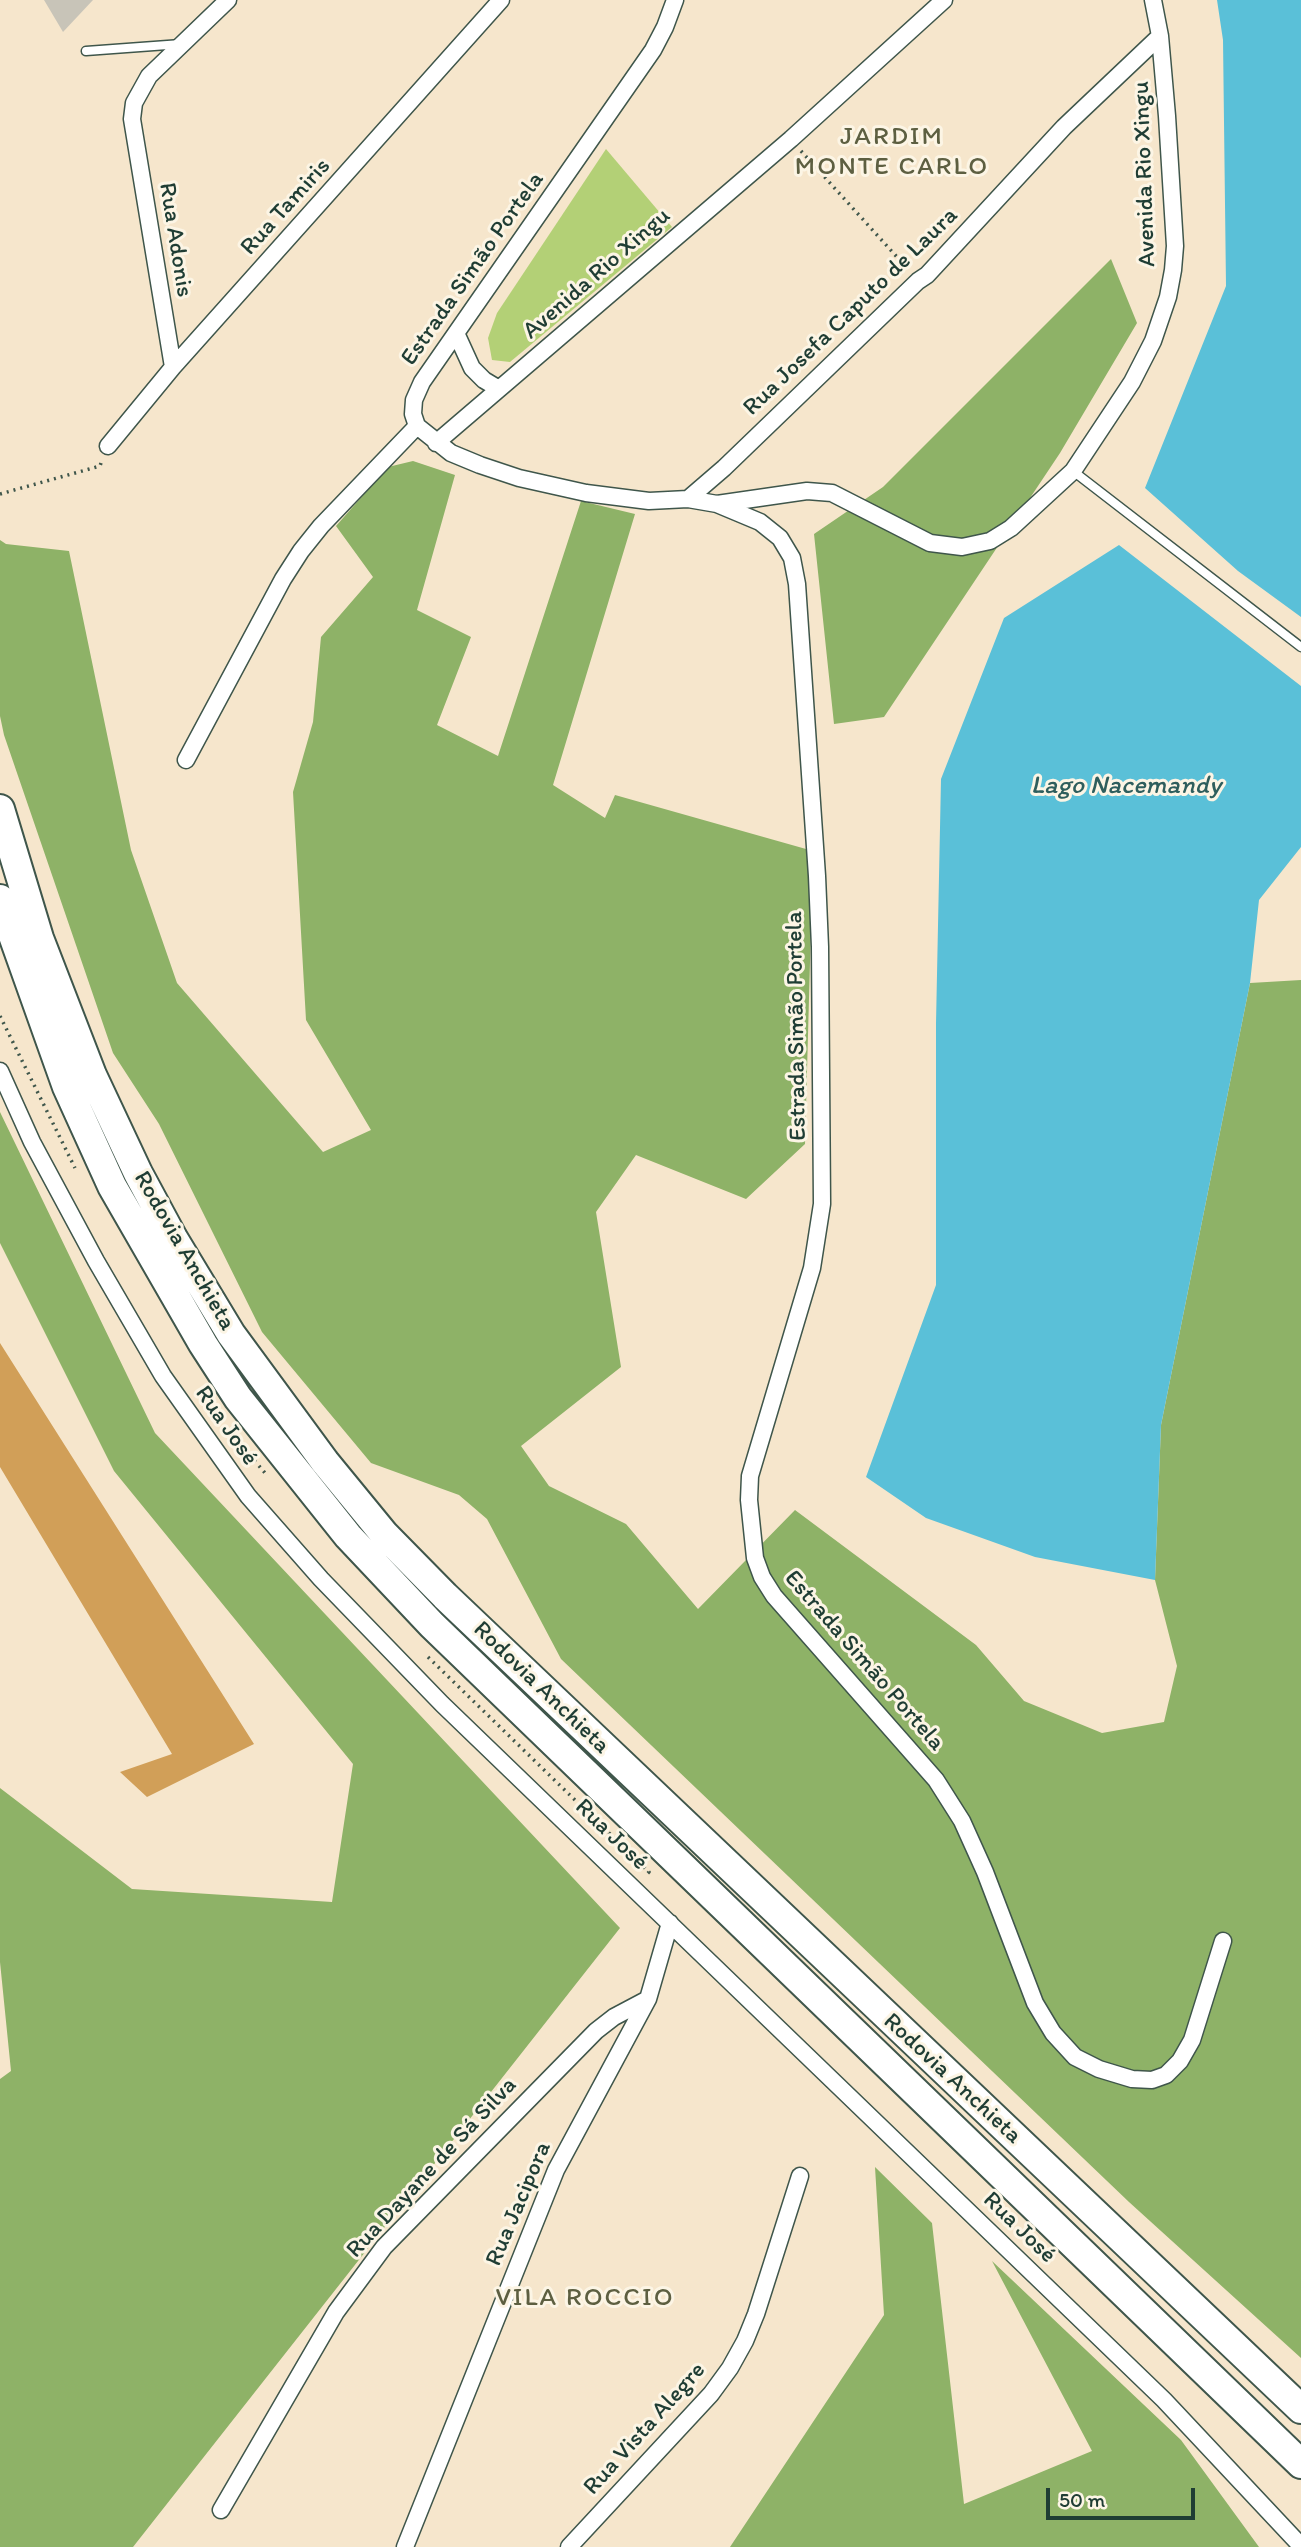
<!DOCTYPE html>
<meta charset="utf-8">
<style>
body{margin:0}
#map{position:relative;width:1301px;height:2547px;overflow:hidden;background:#f6e6cc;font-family:Itim,sans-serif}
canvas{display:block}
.scale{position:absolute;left:1046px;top:2488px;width:149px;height:32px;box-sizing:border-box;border:4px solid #1f3d34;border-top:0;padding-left:9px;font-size:21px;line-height:24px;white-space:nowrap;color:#1f3d34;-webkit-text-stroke:5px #fcf5e5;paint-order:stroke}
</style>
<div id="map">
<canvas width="1301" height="2547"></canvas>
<div class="scale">50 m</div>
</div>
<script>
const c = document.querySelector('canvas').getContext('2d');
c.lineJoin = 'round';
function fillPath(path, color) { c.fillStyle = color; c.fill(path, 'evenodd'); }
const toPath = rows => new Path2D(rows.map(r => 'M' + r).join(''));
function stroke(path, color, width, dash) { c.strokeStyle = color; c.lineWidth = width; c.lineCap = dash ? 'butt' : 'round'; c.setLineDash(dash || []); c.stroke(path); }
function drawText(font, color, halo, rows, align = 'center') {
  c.font = font + ' Itim,sans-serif'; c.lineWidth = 6; c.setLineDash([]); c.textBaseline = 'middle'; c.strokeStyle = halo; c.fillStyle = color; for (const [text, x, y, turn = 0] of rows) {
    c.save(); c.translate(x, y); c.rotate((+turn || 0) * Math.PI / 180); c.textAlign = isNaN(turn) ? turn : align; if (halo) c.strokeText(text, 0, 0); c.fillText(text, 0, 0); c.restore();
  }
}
fillPath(toPath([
 [44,0,93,0,63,32]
]), '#c8c4b8');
fillPath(toPath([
 [606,149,672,227,510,362,492,360,488,338,497,313]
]), '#b3d076');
fillPath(toPath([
 [1111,259,1137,323,1060,453,884,717,834,724,814,534,883,487],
 [413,461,455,475,417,610,471,637,437,725,498,756,581,501,635,514,553,785,605,818,615,795,806,849,812,889,805,1144,746,1199,636,1155,596,1212,621,1367,521,1446,549,1486,626,1524,698,1609,795,1510,976,1645,1024,1701,1102,1733,1164,1722,1177,1666,1155,1580,1161,1425,1250,983,1301,980,1301,2358,1129,2202,561,1659,487,1519,459,1495,371,1463,262,1332,159,1124,113,1053,4,735,0,716,0,540,6,544,69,551,131,850,177,983,323,1152,371,1130,306,1020,293,792,313,722,321,637,373,577,336,526,388,467],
 [0,1112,155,1433,620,1928,133,2547,0,2547,0,2079,11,2071,0,1962,0,1788,132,1889,332,1902,353,1764,114,1471,0,1243],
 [875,2167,932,2223,964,2504,1092,2451,992,2261,1181,2440,1259,2547,730,2547,884,2315]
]), '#8eb267');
fillPath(toPath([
 [1217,0,1301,0,1301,617,1238,571,1145,488,1226,286,1223,40],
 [1119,545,1301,686,1301,847,1259,900,1250,983,1161,1425,1155,1580,1035,1557,926,1518,866,1477,936,1285,936,1023,941,779,1004,618]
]), '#5ac0d8');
fillPath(toPath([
 [0,1343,254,1744,147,1797,120,1772,172,1754,0,1467]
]), '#d19f58');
const lane = toPath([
 [86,51,181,44],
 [1073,471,1301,647]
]);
const street = toPath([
 [675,0,665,27,653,50,422,382,414,400,413,414,417,426,451,453,480,465,519,478,586,493,649,501,688,499,717,504,760,522,780,538,792,558,797,584,817,876,820,947,822,1204,812,1268,750,1476,749,1500,755,1558,762,1577,774,1596,936,1780,962,1821,985,1872,1035,2003,1053,2033,1075,2057,1099,2069,1132,2079,1152,2080,1166,2075,1180,2061,1192,2040,1223,1941],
 [456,333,472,368,484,380,499,389],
 [173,367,132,119,134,103,149,76,228,0],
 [436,443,791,139,944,0],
 [108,446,173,367,501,0],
 [688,499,724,468,918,281,927,275,1064,127,1160,36],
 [717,504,807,491,832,493,930,543,962,547,990,541,1011,528,1073,471,1132,382,1153,341,1168,297,1173,270,1175,246,1167,116,1160,36,1153,0],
 [186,760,283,579,301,551,321,526,417,426],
 [0,1071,32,1142,96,1261,163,1376,248,1496,321,1579,442,1704,1164,2400,1301,2546],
 [221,2510,336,2312,384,2247,596,2031,614,2017,648,1999],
 [405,2547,556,2170,648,1999,670,1923],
 [569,2547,711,2394,730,2368,745,2341,756,2314,800,2176]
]);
const highway = toPath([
 [0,809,39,938,92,1075,138,1173,173,1238,231,1334,325,1462,384,1534,445,1596,1301,2409],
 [0,899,67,1087,112,1186,203,1344,238,1398,348,1536,432,1625,1301,2464]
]);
stroke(lane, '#3f564b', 11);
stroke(street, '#3f564b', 19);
stroke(highway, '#3f564b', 32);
stroke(toPath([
 [801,151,906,267],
 [0,494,100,466,102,460],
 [0,1016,75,1168],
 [250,1455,265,1473],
 [428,1657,649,1872,645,1876]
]), '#3f564b', 3.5, [2, 5]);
stroke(lane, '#fff', 8);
stroke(street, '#fff', 16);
stroke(highway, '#fff', 28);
drawText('24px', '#1f3d34', '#fcf5e5', [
 ["Avenida Rio Xingu",1145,174,-92],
 ["Rua Tamiris",286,207,-48],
 ["Rua Adonis",175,240,81],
 ["Estrada Simão Portela",473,269,-55],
 ["Avenida Rio Xingu",597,274,-41],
 ["Rua Josefa Caputo de Laura",851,312,-44],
 ["Estrada Simão Portela",797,1026,-91],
 ["Rodovia Anchieta",184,1251,60],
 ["Rua José",226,1426,55],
 ["Estrada Simão Portela",864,1661,49],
 ["Rodovia Anchieta",541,1688,44],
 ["Rua José",611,1835,44],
 ["Rodovia Anchieta",952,2079,43],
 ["Rua Dayane de Sá Silva",432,2168,-47],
 ["Rua Jacipora",519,2204,-67],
 ["Rua José",1019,2228,44],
 ["Rua Vista Alegre",645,2429,-48]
]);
c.letterSpacing = '2px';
drawText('26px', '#5d5f41', '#fcf5e5', [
 ["JARDIM",892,137],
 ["MONTE CARLO",892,167],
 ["VILA ROCCIO",585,2298]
]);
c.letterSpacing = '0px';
drawText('italic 26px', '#2e5e5d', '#fcf5e5', [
 ["Lago Nacemandy",1126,786]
]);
</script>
